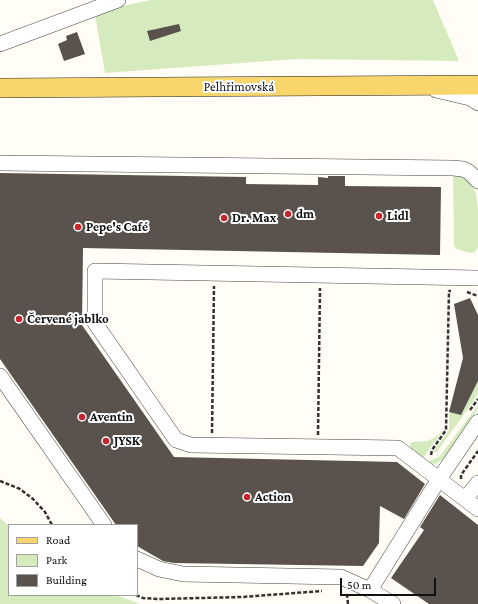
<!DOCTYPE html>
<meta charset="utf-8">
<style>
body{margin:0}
#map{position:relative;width:478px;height:604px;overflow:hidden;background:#fffdf5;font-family:"Crimson Pro",serif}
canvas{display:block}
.legend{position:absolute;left:8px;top:524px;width:130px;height:72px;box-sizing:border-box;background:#fff;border:1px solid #a0a0a0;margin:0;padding:5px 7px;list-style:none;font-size:12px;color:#111}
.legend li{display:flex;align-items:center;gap:8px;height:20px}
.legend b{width:20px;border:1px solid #a0a0a0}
.scale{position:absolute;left:340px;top:578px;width:96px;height:18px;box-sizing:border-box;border:2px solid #111;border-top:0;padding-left:5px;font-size:12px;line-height:14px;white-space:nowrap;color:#111;-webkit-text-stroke:3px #fff;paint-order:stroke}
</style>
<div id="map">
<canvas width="478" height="604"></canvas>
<ul class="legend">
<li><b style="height:5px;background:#f9d66b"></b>Road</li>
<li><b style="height:11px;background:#d5ebbd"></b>Park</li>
<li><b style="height:11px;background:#5a524d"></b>Building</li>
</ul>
<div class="scale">50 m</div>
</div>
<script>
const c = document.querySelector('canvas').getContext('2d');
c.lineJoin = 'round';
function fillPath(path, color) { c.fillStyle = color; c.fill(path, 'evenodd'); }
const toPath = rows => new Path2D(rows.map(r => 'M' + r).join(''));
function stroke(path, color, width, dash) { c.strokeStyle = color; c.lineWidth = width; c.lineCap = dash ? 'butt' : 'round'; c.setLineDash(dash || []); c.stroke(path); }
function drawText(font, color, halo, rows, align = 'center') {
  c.font = font + ' "Crimson Pro",serif'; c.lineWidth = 4; c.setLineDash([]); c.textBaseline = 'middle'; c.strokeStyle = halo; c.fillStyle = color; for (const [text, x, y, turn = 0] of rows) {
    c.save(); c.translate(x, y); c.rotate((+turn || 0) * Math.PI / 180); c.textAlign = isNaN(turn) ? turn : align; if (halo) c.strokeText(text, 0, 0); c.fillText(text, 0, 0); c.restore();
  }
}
fillPath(toPath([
 [151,0,433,0,459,61,296,59,105,73,95,15,127,5],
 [453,174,459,174,465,178,469,182,476,193,478,209,478,247,475,252,470,253,457,249,454,246],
 [478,381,478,392,475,399,436,453,434,451,449,430,449,412,461,415],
 [478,405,478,409,444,459,435,464,429,463,430,461,440,456],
 [442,428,441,433,423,458,411,450,410,444,412,442,427,441,434,438,440,433],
 [0,518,9,526,9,595,115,595,140,604,0,604]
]), '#d5ebbd');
fillPath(toPath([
 [179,24,181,31,150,41,147,31],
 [77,32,85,54,64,61,58,44,67,40,66,36],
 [0,173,246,177,246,184,318,185,318,177,328,178,328,176,345,176,345,186,441,187,440,255,83,248,82,325,174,457,397,462,425,484,404,519,380,506,379,543,363,566,174,563,163,561,137,546,137,525,116,525,0,359],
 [470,298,478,315,478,381,461,415,449,412,463,358,454,304],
 [440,495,478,525,478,604,429,604,391,578,424,530,420,527]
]), '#5a524d');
const minor = toPath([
 [0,44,118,0],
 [436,90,470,98,478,103],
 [0,163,453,168,463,169,469,172,478,181],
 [478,278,95,271,95,323,176,440,191,445,398,448,478,509],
 [0,376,104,525],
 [465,499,478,483],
 [137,559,159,569,183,574,341,577,370,590,393,604],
 [370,590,439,479,478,422]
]);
const major = toPath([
 [0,88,478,85]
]);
stroke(minor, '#444', 16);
stroke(major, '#222', 20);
stroke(toPath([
 [467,292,478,296],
 [470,410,478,399],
 [212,433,214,286],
 [318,435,320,288],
 [431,455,432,450,446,430,449,291,451,291],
 [461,479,461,475,478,451],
 [0,481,20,489,33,499,45,512,52,525],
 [347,594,348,604],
 [136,595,143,598,159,599,242,597,322,591]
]), '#333', 2.5, [4, 2]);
stroke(minor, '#fff', 15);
stroke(major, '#f9d66b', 19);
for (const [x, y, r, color] of [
 [288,214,4,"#c4262e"],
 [379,216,4,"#c4262e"],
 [224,218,4,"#c4262e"],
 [78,227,4,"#c4262e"],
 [19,319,4,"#c4262e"],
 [82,417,4,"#c4262e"],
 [106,441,4,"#c4262e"],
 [247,497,4,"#c4262e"]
]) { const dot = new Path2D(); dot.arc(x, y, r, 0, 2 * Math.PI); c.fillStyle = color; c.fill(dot); stroke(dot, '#fff', 1.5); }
drawText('13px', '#111', '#fff', [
 ["Pelhřimovská",239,87]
]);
drawText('bold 13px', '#111', '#fff', [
 ["dm",296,214],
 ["Lidl",387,216],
 ["Dr. Max",232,218],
 ["Pepe's Café",86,227],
 ["Červené jablko",27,319],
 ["Aventin",90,417],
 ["JYSK",114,441],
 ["Action",255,497]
], 'left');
</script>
